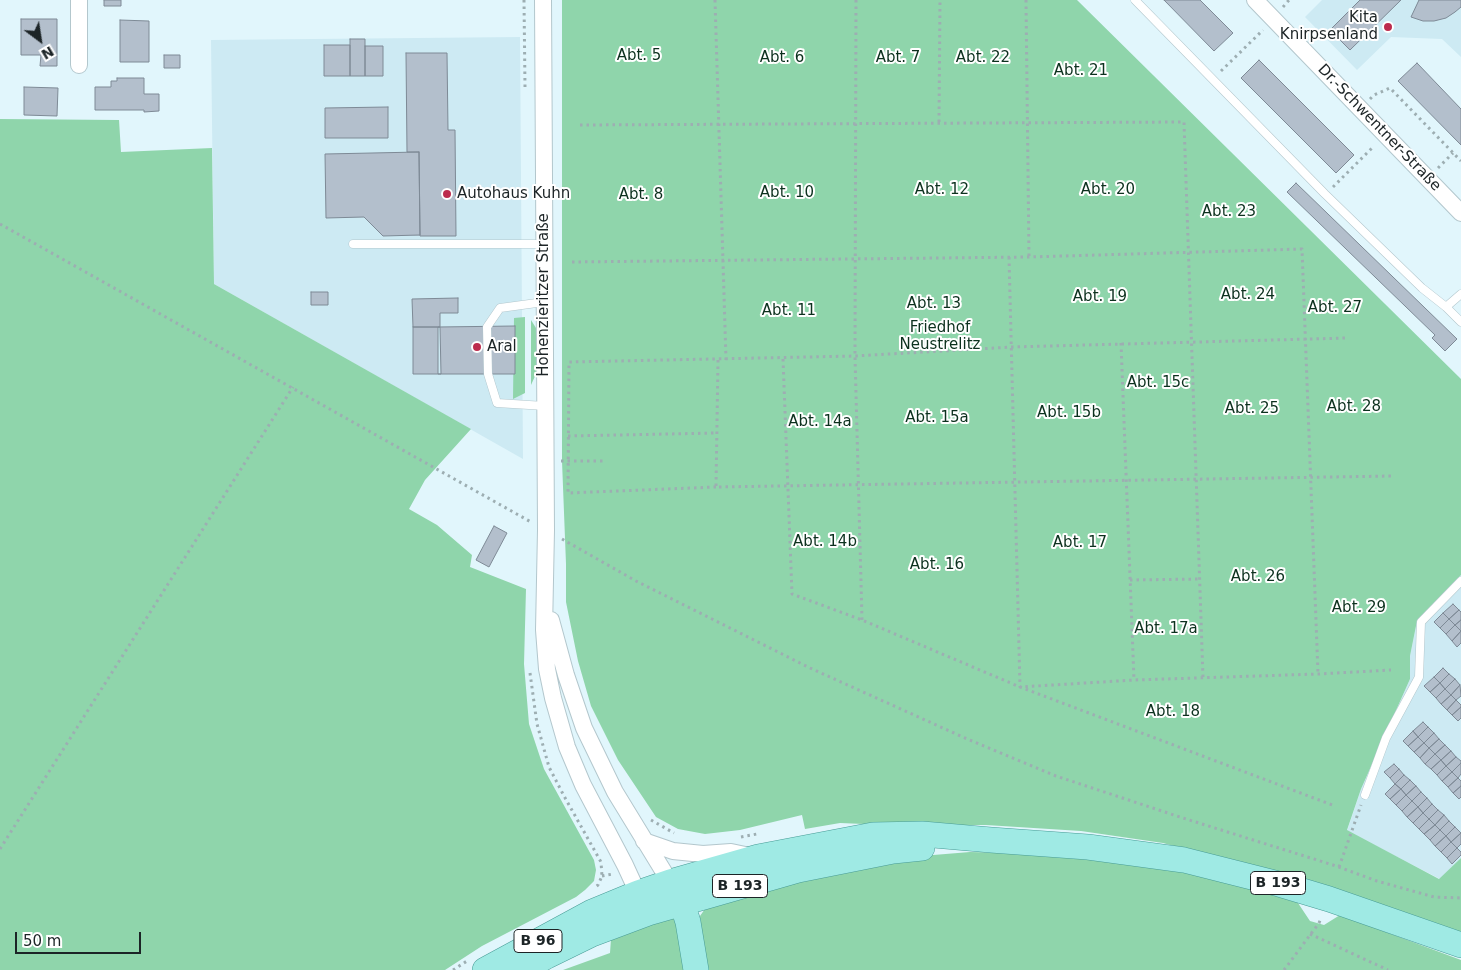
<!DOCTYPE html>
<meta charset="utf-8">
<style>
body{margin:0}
#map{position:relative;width:1461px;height:970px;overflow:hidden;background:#e1f6fc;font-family:"DejaVu Sans",sans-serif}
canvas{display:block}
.north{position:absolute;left:15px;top:15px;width:50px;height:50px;-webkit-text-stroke:4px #fff;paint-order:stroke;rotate:149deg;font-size:14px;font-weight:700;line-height:20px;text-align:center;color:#1c2426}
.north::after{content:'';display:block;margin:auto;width:18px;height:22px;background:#1c2426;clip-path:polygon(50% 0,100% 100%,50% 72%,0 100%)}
.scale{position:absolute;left:15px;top:932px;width:126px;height:22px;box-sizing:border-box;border:2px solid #1c2426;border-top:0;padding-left:6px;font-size:15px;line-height:18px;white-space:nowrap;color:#1c2426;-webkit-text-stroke:4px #fff;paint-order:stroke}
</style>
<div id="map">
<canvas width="1461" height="970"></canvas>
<div class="north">N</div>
<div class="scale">50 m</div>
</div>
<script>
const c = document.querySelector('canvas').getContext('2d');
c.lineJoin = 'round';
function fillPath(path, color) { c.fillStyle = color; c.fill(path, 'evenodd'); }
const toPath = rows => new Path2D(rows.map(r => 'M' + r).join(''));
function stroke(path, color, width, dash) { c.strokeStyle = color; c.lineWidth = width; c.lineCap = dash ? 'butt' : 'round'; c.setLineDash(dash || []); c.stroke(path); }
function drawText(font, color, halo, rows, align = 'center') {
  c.font = font + ' "DejaVu Sans",sans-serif'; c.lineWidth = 4; c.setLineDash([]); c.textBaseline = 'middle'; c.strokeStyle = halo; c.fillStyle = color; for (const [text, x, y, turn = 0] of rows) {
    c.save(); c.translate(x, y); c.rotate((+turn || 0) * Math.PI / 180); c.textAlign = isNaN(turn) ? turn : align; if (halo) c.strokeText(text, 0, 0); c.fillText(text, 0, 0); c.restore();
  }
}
fillPath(toPath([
 [1322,0,1461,0,1461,57,1442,39,1391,37,1357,70,1305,17],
 [520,37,523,459,214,284,211,40],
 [1461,575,1461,858,1440,879,1347,831,1361,789,1410,679,1410,656,1417,621]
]), '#cdeaf3');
fillPath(toPath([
 [562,0,1077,0,1461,379,1461,575,1417,621,1410,656,1410,679,1361,789,1347,830,1439,879,1461,858,1461,935,1293,878,1163,843,1081,831,986,825,888,825,840,823,805,829,802,815,740,830,705,834,678,829,656,817,618,760,591,706,578,661,566,602,566,564,562,461],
 [0,119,119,120,121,152,212,148,214,284,471,429,425,480,409,509,437,525,472,555,470,567,526,589,524,664,529,724,544,769,594,860,596,870,594,881,585,890,576,897,482,946,445,970,0,970],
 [525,317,525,393,513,399,514,318],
 [531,320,536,328,536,374,531,385],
 [970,852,1044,854,1171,870,1222,880,1296,900,1310,921,1324,925,1340,915,1461,960,1461,970,705,970,698,928,700,916,707,906,717,900,909,857],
 [670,917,675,920,689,970,563,970,610,953,611,939]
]), '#8fd5ab');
const building = toPath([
 [104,0,121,0,121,6,104,6,104,0],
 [1164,0,1200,0,1233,33,1214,51,1164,0],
 [1360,0,1401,0,1350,50,1330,30,1360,0],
 [1419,0,1461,0,1461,7,1455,12,1446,18,1434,21,1423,21,1411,17,1419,0],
 [21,19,57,19,57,66,40,66,41,55,21,55,21,19],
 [120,20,149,21,149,62,120,62,120,20],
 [350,39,365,39,365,76,350,76,350,39],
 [324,45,350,45,350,76,324,76,324,45],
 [365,46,383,46,383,76,365,76,365,46],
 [406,53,447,53,448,130,455,130,456,236,420,236,419,152,407,152,406,53],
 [164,55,180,55,180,68,164,68,164,55],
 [1259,60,1354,155,1336,173,1241,78,1259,60],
 [1417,63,1461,109,1461,145,1398,81,1417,63],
 [117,78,144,78,144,94,159,94,159,111,144,112,144,110,95,110,95,87,111,87,111,81,117,81,117,78],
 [24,87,58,88,57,116,24,115,24,87],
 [388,107,388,138,325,138,325,108,388,107],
 [419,152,420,235,383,236,364,217,326,218,325,154,419,152],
 [1296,183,1457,339,1445,351,1432,338,1435,335,1287,192,1296,183],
 [311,292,328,292,328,305,311,305,311,292],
 [458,298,458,313,440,313,440,327,413,327,412,299,458,298],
 [515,326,515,374,438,374,438,327,515,326],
 [413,327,440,327,441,374,413,374,413,327],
 [494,526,507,533,489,567,476,560,494,526],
 [1453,604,1459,610,1449,619,1443,613,1453,604],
 [1459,610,1461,612,1461,620,1455,625,1449,619,1459,610],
 [1443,613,1449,619,1440,628,1434,622,1443,613],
 [1449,619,1455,625,1446,634,1440,628,1449,619],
 [1461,620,1461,631,1455,625,1461,620],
 [1455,625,1461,631,1452,641,1446,634,1455,625],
 [1461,631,1461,643,1457,647,1452,641,1461,631],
 [1443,668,1449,674,1440,683,1434,677,1443,668],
 [1449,674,1455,679,1445,689,1440,683,1449,674],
 [1434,677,1440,683,1430,692,1424,686,1434,677],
 [1455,679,1460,685,1451,695,1445,689,1455,679],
 [1440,683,1445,689,1436,698,1430,692,1440,683],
 [1460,685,1461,696,1456,700,1451,695,1460,685],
 [1445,689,1451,695,1441,704,1436,698,1445,689],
 [1451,695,1456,700,1447,710,1441,704,1451,695],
 [1456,700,1461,705,1461,707,1452,715,1447,710,1456,700],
 [1461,707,1461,718,1458,721,1452,715,1461,707],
 [1423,722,1428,727,1418,737,1413,731,1423,722],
 [1428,727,1434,733,1424,743,1418,737,1428,727],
 [1413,731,1418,737,1408,746,1403,741,1413,731],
 [1434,733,1439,739,1429,748,1424,743,1434,733],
 [1418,737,1424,743,1414,752,1408,746,1418,737],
 [1439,739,1445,745,1435,754,1429,748,1439,739],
 [1424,743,1429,748,1420,758,1414,752,1424,743],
 [1445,745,1451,751,1441,760,1435,754,1445,745],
 [1429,748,1435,754,1425,764,1420,758,1429,748],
 [1451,751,1456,757,1446,766,1441,760,1451,751],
 [1435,754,1441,760,1431,769,1425,764,1435,754],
 [1456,757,1461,761,1461,763,1452,772,1446,766,1456,757],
 [1441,760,1446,766,1437,775,1431,769,1441,760],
 [1461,763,1461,774,1458,778,1452,772,1461,763],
 [1394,764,1399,769,1390,778,1384,772,1394,764],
 [1446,766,1452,772,1442,781,1437,775,1446,766],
 [1399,769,1404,775,1395,784,1390,778,1399,769],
 [1452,772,1458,778,1448,787,1442,781,1452,772],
 [1404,775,1410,780,1401,789,1395,784,1404,775],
 [1458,778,1461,781,1461,786,1453,793,1448,787,1458,778],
 [1410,780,1416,786,1406,795,1401,789,1410,780],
 [1395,784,1401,789,1390,799,1385,794,1395,784],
 [1416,786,1421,792,1412,801,1406,795,1416,786],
 [1461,786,1461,797,1459,799,1453,793,1461,786],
 [1401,789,1406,795,1396,805,1390,799,1401,789],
 [1421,792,1427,798,1418,807,1412,801,1421,792],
 [1406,795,1412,801,1402,811,1396,805,1406,795],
 [1427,798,1432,804,1423,813,1418,807,1427,798],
 [1412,801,1418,807,1407,817,1402,811,1412,801],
 [1432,804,1438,810,1429,819,1423,813,1432,804],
 [1418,807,1423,813,1413,823,1407,817,1418,807],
 [1438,810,1444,815,1435,825,1429,819,1438,810],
 [1423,813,1429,819,1419,829,1413,823,1423,813],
 [1444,815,1449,821,1440,830,1435,825,1444,815],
 [1429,819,1435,825,1424,834,1419,829,1429,819],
 [1449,821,1455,827,1446,836,1440,830,1449,821],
 [1435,825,1440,830,1430,840,1424,834,1435,825],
 [1455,827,1461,833,1451,842,1446,836,1455,827],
 [1440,830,1446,836,1435,846,1430,840,1440,830],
 [1461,833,1461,844,1457,848,1451,842,1461,833],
 [1446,836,1451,842,1441,852,1435,846,1446,836],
 [1451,842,1457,848,1447,858,1441,852,1451,842],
 [1457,848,1461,852,1461,855,1452,864,1447,858,1457,848]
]);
fillPath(building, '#b3bfcc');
stroke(building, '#7e8a96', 1);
const lane = toPath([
 [1135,0,1325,194,1422,288,1446,307],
 [353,244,544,244],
 [1461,294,1446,307,1461,322],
 [544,302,500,308,487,327,488,374,497,403,545,406],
 [1365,795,1386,738,1419,677,1421,622,1461,581]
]);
const street = toPath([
 [543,0,546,530,544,630,547,669,553,698,567,747,583,785,625,865,642,902],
 [1255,0,1461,213],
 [79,65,79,0],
 [551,620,566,675,584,728,615,792,670,882],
 [644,841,673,851,703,854,731,852,750,856]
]);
const primary = toPath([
 [674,888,682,903,688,922,696,970],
 [485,970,592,912,638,893,670,882,758,857,873,835,922,834,991,840,1088,847,1184,860,1279,884,1329,899,1461,945],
 [522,970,547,956,592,934,648,913,798,870,893,851,922,848]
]);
stroke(lane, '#b3c7cd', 9);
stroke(street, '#b3c7cd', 18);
stroke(primary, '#489c96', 26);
stroke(toPath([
 [524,0,525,87],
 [715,0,726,360],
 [856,0,855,356,862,620],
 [1026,0,1029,257],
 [1283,7,1289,0],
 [1221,71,1263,30],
 [1370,99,1374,95,1390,88,1461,161],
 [939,122,940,0],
 [580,125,1184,122,1203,678],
 [1438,168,1453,153],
 [1333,187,1374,146],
 [0,224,531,522],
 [1009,257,1020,687,1134,680,1318,674,1391,670],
 [572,262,1029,257,1302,249,1318,674],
 [1121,343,1134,680],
 [783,359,792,594,862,620,1020,687,1335,806],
 [718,360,716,487,1392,476],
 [568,436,717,433],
 [561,461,605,461],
 [716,487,568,493,569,362,855,356,1012,347,1347,338],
 [562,539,636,581,810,668,965,738,1056,776,1183,818,1333,865,1377,881,1434,897,1461,898],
 [1130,580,1200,579],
 [530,673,537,724,549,767,564,796,601,862,602,876,598,885,594,888],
 [651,820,674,833],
 [741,837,757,834],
 [0,849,293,387],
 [1339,867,1361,805],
 [602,876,613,874],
 [1310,934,1388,970],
 [453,970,467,961],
 [1284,970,1319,923,1321,918]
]), '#9daeb2', 3, [2.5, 4]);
stroke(lane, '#fff', 8);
stroke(street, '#fff', 16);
stroke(primary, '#9feae4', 25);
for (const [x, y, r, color] of [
 [1388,27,5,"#bc2b4d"],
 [447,194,5,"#bc2b4d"],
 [477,347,5,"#bc2b4d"]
]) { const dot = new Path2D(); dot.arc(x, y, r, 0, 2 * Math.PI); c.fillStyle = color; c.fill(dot); stroke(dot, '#fff', 2); }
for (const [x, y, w] of [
 [1278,883,55],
 [740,886,55],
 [538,941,48]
]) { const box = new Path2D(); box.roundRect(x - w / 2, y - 11.5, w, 23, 4); c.fillStyle = '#fff'; c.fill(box); stroke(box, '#1c2426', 1); }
drawText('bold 14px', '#1c2426', null, [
 ["B 193",1278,883],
 ["B 193",740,886],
 ["B 96",538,941]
]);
drawText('15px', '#1c2426', '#fff', [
 ["Kita",1378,18,"right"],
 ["Knirpsenland",1378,35,"right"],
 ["Autohaus Kuhn",457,194],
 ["Aral",487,347]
], 'left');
drawText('15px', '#0c311e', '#fff', [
 ["Abt. 5",639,56],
 ["Abt. 6",782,58],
 ["Abt. 7",898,58],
 ["Abt. 22",983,58],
 ["Abt. 21",1081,71],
 ["Abt. 12",942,190],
 ["Abt. 20",1108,190],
 ["Abt. 10",787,193],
 ["Abt. 8",641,195],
 ["Abt. 23",1229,212],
 ["Abt. 24",1248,295],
 ["Abt. 19",1100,297],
 ["Abt. 13",934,304],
 ["Abt. 27",1335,308],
 ["Abt. 11",789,311],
 ["Friedhof",940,328],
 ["Neustrelitz",940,345],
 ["Abt. 15c",1158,383],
 ["Abt. 28",1354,407],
 ["Abt. 25",1252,409],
 ["Abt. 15b",1069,413],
 ["Abt. 15a",937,418],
 ["Abt. 14a",820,422],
 ["Abt. 14b",825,542],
 ["Abt. 17",1080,543],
 ["Abt. 16",937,565],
 ["Abt. 26",1258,577],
 ["Abt. 29",1359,608],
 ["Abt. 17a",1166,629],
 ["Abt. 18",1173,712]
]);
drawText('15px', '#1c2426', '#fff', [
 ["Dr.-Schwentner-Straße",1379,128,46],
 ["Hohenzieritzer Straße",544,295,-90]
]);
</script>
